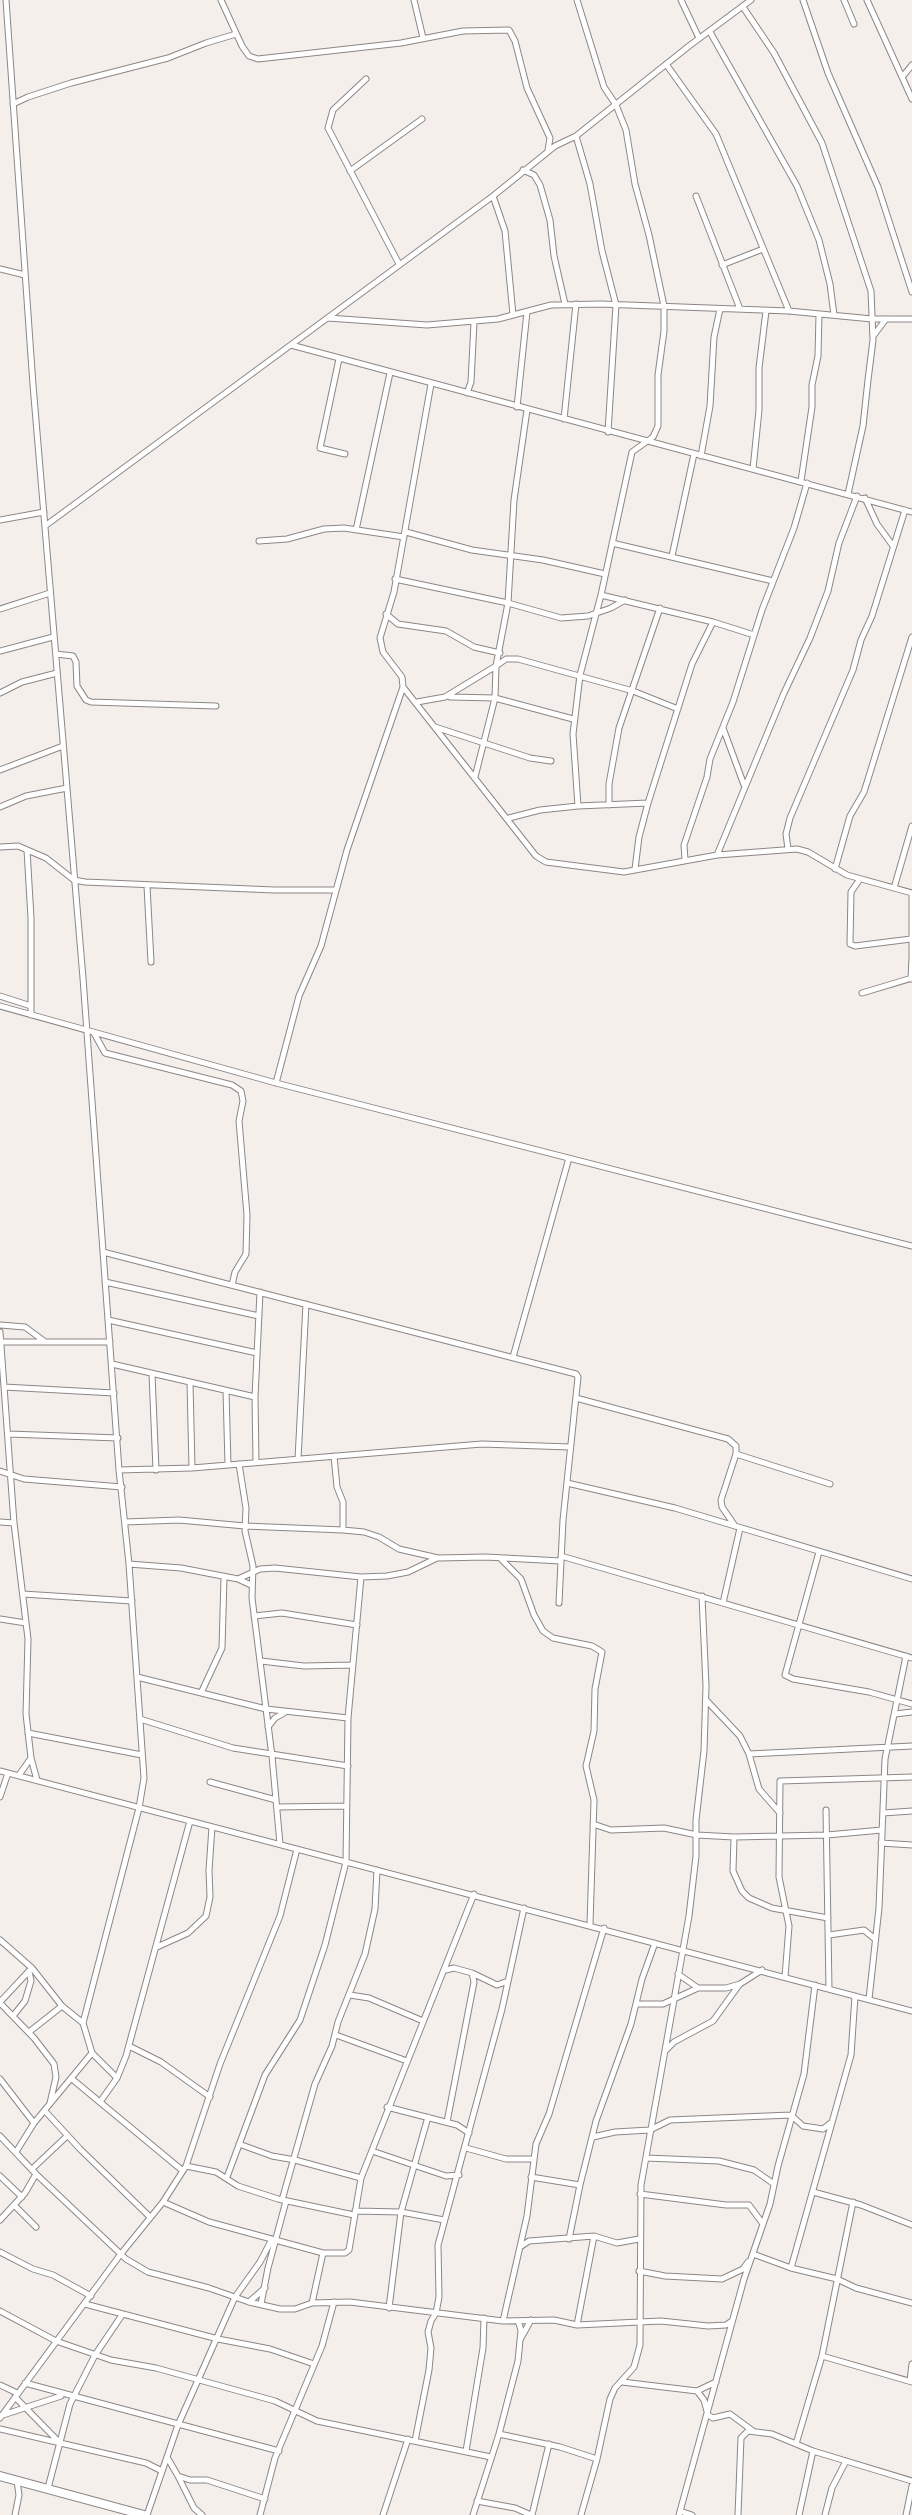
<!DOCTYPE html>
<style>
body{margin:0}
canvas{display:block;background:#f5efec}
</style>
<canvas width="912" height="2515"></canvas>
<script>
const c = document.querySelector('canvas').getContext('2d');
c.lineJoin = 'round';
const toPath = rows => new Path2D(rows.map(r => 'M' + r).join(''));
function stroke(path, color, width, dash) { c.strokeStyle = color; c.lineWidth = width; c.lineCap = dash ? 'butt' : 'round'; c.setLineDash(dash || []); c.stroke(path); }
const street = toPath([
 [6,0,33,385,83,978,119,1470,129,1564,144,1778,139,1808,83,2023],
 [221,0,242,46,249,56,258,59,401,43,463,31,509,30,515,41,527,88,550,138,548,150],
 [414,0,423,38],
 [577,0,604,87,616,105,626,130,635,184,649,235,664,306,664,331,658,375,658,426,653,437,632,452,601,595,580,675,573,734,578,806,648,803],
 [681,0,699,38],
 [803,0,828,73,878,187,912,292],
 [844,0,854,24],
 [867,0,912,99],
 [743,7,774,53,822,143,871,291,873,340,868,380,863,426,848,494],
 [710,32,797,186,819,240,830,284,834,315],
 [666,64,716,134,789,311],
 [903,76,912,65],
 [366,79,333,110,328,128,399,264],
 [13,104,28,97,71,83,168,58,206,43,236,34],
 [576,136,590,184,602,251,616,305,608,432],
 [523,170,534,175,540,185,550,220,554,256,565,304],
 [350,171,422,119],
 [493,196,505,231,513,315],
 [696,196,740,309],
 [722,265,763,249],
 [0,269,25,275],
 [328,318,427,325,498,319,551,305,601,304,789,311,872,319,912,319],
 [874,335,886,319],
 [291,345,912,512],
 [339,359,320,448,345,454],
 [467,393,471,382,474,322],
 [517,407,527,312],
 [564,419,576,304],
 [701,456,710,406,714,337,720,309],
 [753,469,759,410,759,368,766,311],
 [801,481,812,407,812,385,818,356,819,314],
 [865,498,877,524,893,546],
 [0,520,44,512],
 [45,526,493,196,555,146,576,136,689,46,751,0],
 [356,530,390,373],
 [406,532,472,550,543,560,605,574],
 [259,541,287,539,324,529,344,528,404,537],
 [612,543,773,581],
 [672,556,694,454],
 [395,579,508,603,561,618,588,616,611,608,625,600],
 [601,595,713,622],
 [0,609,50,593],
 [386,614,398,624,446,631,474,647,500,653],
 [0,651,53,637],
 [56,654,73,656,76,662,77,686,86,700,91,702,216,706],
 [403,687,402,677,383,652,380,638,394,592,431,384],
 [0,693,22,682,57,673],
 [450,697,495,698,573,719],
 [417,702,445,697,496,666,508,603,514,500,527,410],
 [435,727,530,758,551,761],
 [723,728,744,785],
 [0,770,63,746],
 [475,777,495,698,496,666,506,659,518,659,633,691,678,709],
 [609,805,609,784,619,728,660,608],
 [0,807,26,796,67,788],
 [509,818,540,810,578,806],
 [0,847,18,846,46,858,74,880,85,882,274,890,336,890],
 [788,849,786,834,790,818,853,670,861,640,872,616,905,510],
 [27,850,31,918,31,1015],
 [717,855,784,693,810,638,828,591,839,543,857,496],
 [685,860,684,845,707,777,710,759,733,702,762,610,794,528,807,483],
 [635,869,639,837,648,803,692,664,713,622,754,635],
 [835,869,850,816,864,792,912,637],
 [860,879,851,892,850,944,855,946,911,939],
 [147,886,151,962],
 [894,888,912,826],
 [912,894,912,955],
 [911,979,912,957],
 [862,993,912,978],
 [0,996,31,1006],
 [0,1006,276,1083,912,1246],
 [94,1033,105,1053,232,1085,241,1091,243,1101,239,1121,247,1215,246,1254,235,1272,232,1285],
 [276,1083,299,996,321,946,347,850,403,687,536,856,546,862,624,872,717,855,797,849,808,852,847,875,912,893],
 [103,1252,576,1374,578,1377,563,1520,559,1603],
 [105,1282,259,1316],
 [108,1320,257,1353],
 [0,1325,25,1327,44,1341],
 [0,1332,14,1523,28,1639,26,1714,31,1758,37,1780],
 [1,1342,110,1342],
 [513,1357,569,1158],
 [112,1364,255,1397],
 [152,1374,156,1470],
 [190,1383,192,1468],
 [4,1387,114,1393],
 [226,1391,228,1465],
 [576,1398,728,1439,736,1446,736,1454,830,1484],
 [9,1434,118,1438],
 [334,1456,337,1487,343,1502,343,1530],
 [298,1459,306,1304],
 [256,1462,255,1397,260,1292],
 [239,1464,246,1508,245,1531,253,1566,252,1598,272,1756,280,1844],
 [119,1470,192,1468,482,1444,570,1447],
 [0,1471,24,1479,122,1487],
 [567,1483,675,1508,912,1579],
 [0,1522,14,1523],
 [125,1522,179,1520,245,1526,343,1530,364,1532,379,1537,399,1549,438,1558,486,1557,561,1561],
 [735,1526,722,1507,721,1500,736,1454],
 [819,1552,785,1675,793,1679,869,1692,912,1704],
 [561,1556,912,1658],
 [502,1560,521,1579,534,1615,543,1631,553,1638,592,1646,602,1652,595,1689,594,1731,586,1766,594,1800,590,1924],
 [129,1564,181,1568,238,1579,251,1585],
 [238,1579,260,1569,275,1568,361,1577,387,1576,408,1572,437,1558],
 [23,1594,132,1601],
 [723,1603,740,1528],
 [254,1616,282,1613,357,1625],
 [0,1619,26,1623],
 [261,1661,304,1666,353,1665],
 [137,1677,266,1709,348,1718],
 [201,1693,222,1648,224,1578],
 [706,1700,740,1736,749,1754,759,1789,780,1813],
 [895,1714,912,1712],
 [140,1719,233,1748,348,1766],
 [268,1727,275,1718,284,1713],
 [28,1733,142,1755],
 [749,1754,912,1746],
 [0,1771,912,2011],
 [19,1775,31,1758],
 [210,1782,276,1800],
 [0,1797,8,1773],
 [277,1807,346,1806],
 [826,1810,829,1989],
 [883,1813,912,1811],
 [593,1824,611,1830,664,1828,697,1835,734,1837,827,1835,882,1830],
 [734,1837,733,1871,742,1891,749,1898,772,1908,828,1918],
 [881,1843,912,1845],
 [829,1935,864,1930,875,1939],
 [0,1940,32,1968,62,2006,83,2023,92,2053,117,2078],
 [157,1947,188,1933,206,1916,210,1897,209,1870,212,1827],
 [446,1970,454,1968,472,1973,497,1985,508,1981],
 [678,1974,698,1988],
 [785,1977,789,1926,779,1877,780,1781,912,1777],
 [350,1995,369,1998,423,2021],
 [869,1999,879,1908,885,1759,906,1656],
 [0,2002,29,1971],
 [0,2003,34,2038,54,2064,56,2077,50,2103],
 [636,2004,663,2004,698,1988,726,1988,740,1984,762,1970],
 [13,2016,25,2001,31,1981,29,1971],
 [29,2032,62,2006],
 [336,2035,407,2061],
 [129,2046,161,2062,210,2097],
 [665,2051,674,2042,713,2021,739,1985],
 [0,2079,34,2123],
 [72,2079,183,2171],
 [100,2102,117,2078,126,2056,190,1821],
 [387,2107,457,2125,469,2133],
 [45,2111,80,2149,150,2217],
 [447,2122,474,1982,472,1973],
 [0,2136,36,2174,126,2259,148,2272,209,2288,249,2302,280,2309,295,2309,312,2303,350,2302,503,2321,554,2320,577,2325,661,2321,708,2326,726,2325,732,2321],
 [593,2137,615,2132,650,2130,670,2120,791,2115,803,2126,823,2129,832,2122],
 [239,2144,272,2156,295,2160,361,2178],
 [466,2148,506,2159,533,2159],
 [372,2151,446,2176,459,2175],
 [16,2152,34,2123,92,2053],
 [646,2158,719,2161,754,2170,774,2184],
 [186,2166,216,2172,238,2186,278,2199,354,2215],
 [32,2169,67,2136],
 [0,2176,22,2197],
 [227,2177,265,2075,300,2020,325,1945,346,1862,348,1718,361,1577],
 [531,2177,580,2185,596,2121,631,2024,642,1979,655,1943],
 [813,2192,861,2205,912,2225],
 [640,2194,726,2205,749,2205,763,2224],
 [282,2200,315,2084,332,2046,338,2022,365,1954,375,1909,377,1870],
 [163,2202,209,2222,323,2253],
 [14,2205,36,2227],
 [355,2211,401,2212,444,2220],
 [0,2220,25,2193,36,2174],
 [569,2239,580,2185],
 [520,2247,529,2241,594,2236,617,2243,639,2239],
 [0,2252,33,2269,53,2275,91,2296],
 [753,2254,791,2268,837,2279,856,2288,912,2303],
 [791,2268,851,2055,855,1996],
 [639,2271,665,2276,722,2279,743,2269,748,2262],
 [249,2302,265,2288],
 [312,2303,323,2253,345,2253,349,2250,361,2178,474,1894],
 [85,2304,218,2339,270,2349,314,2364],
 [261,2304,268,2268,286,2201],
 [389,2308,401,2212,428,2117],
 [0,2311,56,2341,111,2360,156,2368,275,2401,317,2421,491,2457],
 [503,2321,527,2216,536,2144,549,2114,604,1928],
 [577,2325,594,2236],
 [521,2338,531,2320],
 [822,2356,912,2382],
 [910,2381,912,2364],
 [622,2382,697,2391,716,2382],
 [25,2383,279,2451],
 [0,2385,17,2393],
 [697,2391,704,2400,708,2415,713,2418,730,2414,753,2431],
 [15,2397,59,2442],
 [3,2415,61,2396],
 [0,2418,120,2255,163,2202,186,2166,220,2064,280,1916,297,1849],
 [0,2429,146,2463,162,2471],
 [499,2434,560,2447,597,2459],
 [415,2441,429,2370,431,2348,428,2332,431,2321,436,2313,439,2297,438,2245,502,2009,524,1908],
 [796,2444,822,2356,853,2202],
 [466,2451,483,2348,484,2318],
 [167,2457,178,2476,190,2480,207,2480,265,2499],
 [178,2476,194,2508,202,2515],
 [48,2488,70,2404,95,2355,122,2315],
 [477,2501,515,2508,531,2515],
 [680,2511,692,2515],
 [15,2515,19,2495,17,2481],
 [147,2515,178,2425,235,2297,260,2262,272,2239],
 [260,2515,275,2458,322,2346,334,2302],
 [383,2515,408,2439],
 [473,2515,499,2434,518,2361,521,2330,518,2321],
 [532,2515,549,2444],
 [581,2515,597,2459,610,2399,615,2388,634,2367,640,2345,641,2185,689,1916,696,1856,696,1820,704,1751,706,1686,702,1596],
 [679,2515,744,2279,770,2204,778,2166,804,2074,815,1985],
 [738,2515,741,2438,748,2431,772,2434,813,2451,912,2481],
 [799,2515,813,2451],
 [825,2515,832,2488,846,2461],
 [906,2515,912,2486]
]);
const secondary = toPath([
 [0,2476,144,2515]
]);
stroke(street, '#8c8784', 7);
stroke(secondary, '#8c8784', 10);
stroke(street, '#fff', 5);
stroke(secondary, '#fff', 8);
</script>
